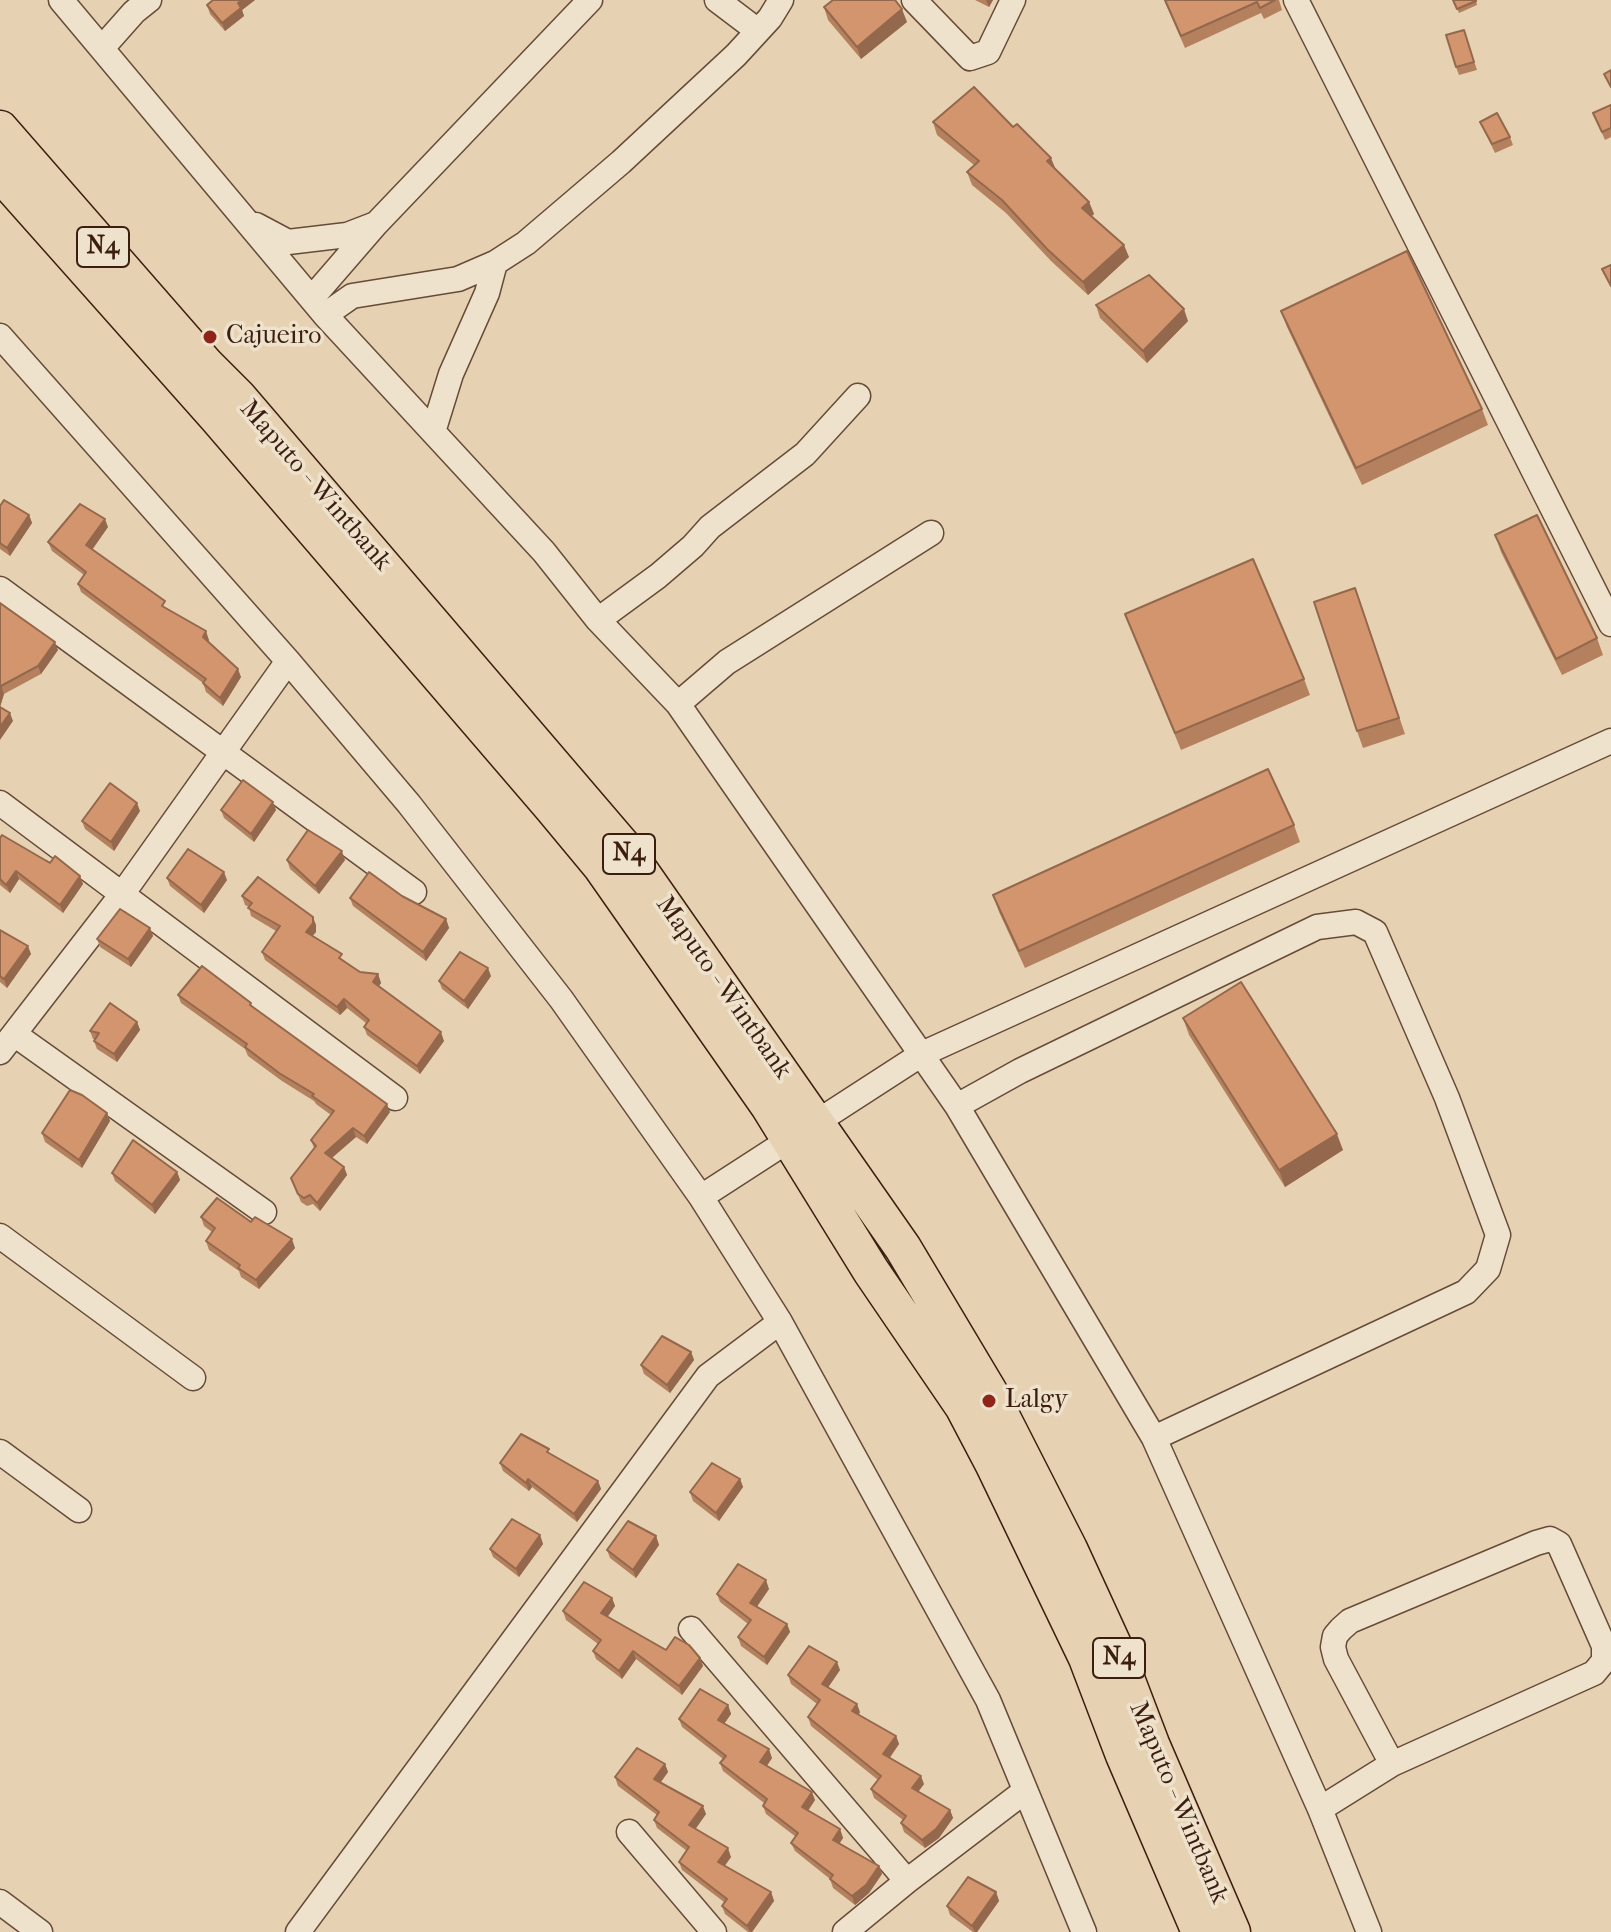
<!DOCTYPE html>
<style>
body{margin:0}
canvas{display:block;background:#e6d2b2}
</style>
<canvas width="1611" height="1932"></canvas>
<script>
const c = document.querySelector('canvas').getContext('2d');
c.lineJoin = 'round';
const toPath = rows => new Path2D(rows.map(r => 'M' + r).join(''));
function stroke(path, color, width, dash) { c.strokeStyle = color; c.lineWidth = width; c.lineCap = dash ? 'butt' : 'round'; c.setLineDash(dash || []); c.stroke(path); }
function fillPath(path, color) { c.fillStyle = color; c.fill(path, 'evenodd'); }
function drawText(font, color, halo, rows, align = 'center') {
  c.font = font + ' "IM FELL French Canon",serif'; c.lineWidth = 7; c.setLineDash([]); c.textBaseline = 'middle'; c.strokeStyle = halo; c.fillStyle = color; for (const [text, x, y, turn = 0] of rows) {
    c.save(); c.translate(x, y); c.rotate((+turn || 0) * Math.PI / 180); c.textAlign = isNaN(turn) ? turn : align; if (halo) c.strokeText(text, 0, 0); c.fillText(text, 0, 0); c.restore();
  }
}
const minor = toPath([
 [61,0,325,315,544,552,598,620,678,704,957,1106,1154,1438,1320,1809,1369,1932],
 [717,0,758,31],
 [914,0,970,58,988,52,1013,0],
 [1296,0,1611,624],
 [103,47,134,12,149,0],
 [256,225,288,242,347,235,373,225],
 [312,298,376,224,590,0],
 [325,315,352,296,458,279,495,263,526,243,621,162,736,55,770,18,781,0],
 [0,336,288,661,409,804,561,999,701,1197,780,1322,988,1700,1084,1932],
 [433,432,451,374,487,293,495,263],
 [0,589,414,892],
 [598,620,658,576,693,546,710,527,805,454,858,396],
 [678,704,727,662,931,533],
 [0,803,395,1098],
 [14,1034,264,1212],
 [0,1052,123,893,288,661],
 [957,1106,1020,1071,1317,927,1356,922,1375,932,1447,1098,1498,1235,1488,1269,1466,1292,1154,1438],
 [701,1197,922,1054,1611,741],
 [0,1236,193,1378],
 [0,1452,79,1510],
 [691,1629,907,1881],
 [1320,1809,1392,1764,1594,1673,1604,1661,1604,1646,1559,1544,1550,1539,1536,1543,1350,1621,1341,1629,1335,1636,1333,1647,1336,1659,1392,1764],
 [629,1832,714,1932],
 [0,1902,40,1932],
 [298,1932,708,1376,780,1322],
 [845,1932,907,1881,1025,1791]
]);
const highway = toPath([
 [0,129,206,365,238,397,624,848,903,1248,989,1392,1069,1549,1114,1647,1151,1744,1232,1932],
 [0,173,217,417,552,807,601,866,769,1106,871,1271,963,1406,994,1465,1087,1658,1124,1755,1200,1932]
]);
stroke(minor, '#664b38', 27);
stroke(highway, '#3b1e10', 39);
stroke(minor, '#efe2cd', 24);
stroke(highway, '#e6d2b2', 36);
fillPath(toPath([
 [213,0,255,0,242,10,244,16,225,31,210,14,207,5],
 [975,0,993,0,989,7],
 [1164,0,1279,0,1282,10,1264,19,1261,13,1185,48],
 [1453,0,1476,0,1477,5,1459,13],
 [824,7,907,22,861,59,828,20],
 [1464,30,1477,70,1459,75,1456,67],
 [1611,105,1611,137,1605,140,1593,113],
 [933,122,1013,127,1089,202,1094,214,1092,216,1129,257,1088,295,1051,261,1006,213,972,185,967,172,974,165,937,135],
 [1480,122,1510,137,1513,145,1495,153],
 [1096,305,1188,321,1147,363,1100,318],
 [1281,311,1482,409,1488,425,1362,485,1287,327],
 [0,506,29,515,32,523,10,556,0,549],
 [108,527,92,550,168,610,209,640,208,642,241,677,223,706,206,692,203,683,81,592,78,584,84,575,52,551,48,542],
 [1495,535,1597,638,1603,655,1562,675,1501,552],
 [0,603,58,650,41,674,4,694,0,707],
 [1361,605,1405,734,1363,748,1357,731],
 [1125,614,1304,679,1310,695,1181,750],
 [221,810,276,810,254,842,224,818],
 [140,811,114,851,85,829,82,821],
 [1294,825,1300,842,1025,968,999,912,993,895],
 [0,838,80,876,83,884,63,913,19,879,10,893,0,885],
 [287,860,345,860,319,894,290,869],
 [167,878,227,880,204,913,170,886],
 [242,896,316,925,316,932,312,936,345,961,360,972,378,974,381,983,379,986,444,1041,420,1074,367,1035,364,1027,366,1023,347,1008,340,1015,265,960,262,952,276,931,251,916,249,907,245,905],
 [402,896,446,919,449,928,426,961,353,906,350,898],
 [150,928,153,936,131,967,100,947,97,939],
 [0,930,31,954,7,988,0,982],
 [491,976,468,1009,442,989,439,981],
 [178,995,253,1008,390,1112,367,1144,356,1137,332,1158,344,1167,347,1175,320,1211,313,1204,307,1206,301,1202,291,1178,314,1148,311,1140,331,1115,316,1104,314,1101,282,1081,248,1056,245,1049,181,1003],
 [1183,1018,1343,1150,1285,1187,1189,1035],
 [137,1022,140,1030,117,1062,97,1049,94,1041,95,1039,93,1039,90,1031],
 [107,1113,110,1121,82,1168,45,1142,42,1133],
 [177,1172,180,1180,155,1214,115,1181,112,1173],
 [201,1217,251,1222,295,1248,259,1289,241,1277,239,1271,209,1250,206,1241,212,1232,204,1226],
 [691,1352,694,1360,670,1393,644,1374,641,1365],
 [500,1463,598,1481,601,1489,577,1522,532,1487,529,1491,503,1471],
 [740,1479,743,1487,719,1521,693,1501,690,1492],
 [540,1535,543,1544,519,1577,493,1557,490,1549],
 [656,1536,659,1545,636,1578,610,1558,607,1550],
 [769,1589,757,1606,787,1624,790,1632,767,1665,741,1646,738,1637,748,1624,720,1602,717,1594],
 [612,1598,615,1606,607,1617,666,1650,700,1658,703,1666,682,1695,636,1659,622,1679,596,1659,593,1651,598,1644,566,1620,563,1611],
 [840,1670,828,1687,860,1712,859,1715,896,1736,899,1744,890,1758,924,1784,918,1792,950,1810,953,1818,939,1838,925,1848,904,1832,901,1823,903,1820,874,1798,871,1789,878,1780,811,1726,808,1717,817,1704,791,1684,788,1675],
 [728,1705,731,1714,724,1724,772,1758,767,1766,815,1800,808,1811,840,1829,843,1838,840,1843,879,1866,882,1874,869,1893,855,1905,833,1888,830,1879,795,1851,791,1843,796,1837,766,1814,763,1806,764,1803,723,1771,720,1763,723,1759,682,1727,679,1719],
 [665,1764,668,1772,661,1782,706,1814,695,1829,731,1857,725,1866,771,1892,774,1901,752,1932,748,1932,725,1914,722,1906,724,1902,682,1870,679,1862,687,1851,657,1828,654,1820,657,1815,618,1786,615,1777],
 [996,1892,999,1901,977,1932,973,1932,950,1915,947,1906]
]), '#b5805e');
fillPath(toPath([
 [242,0,255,0,242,10,244,16,225,31,222,23],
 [986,0,993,0,989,7],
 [902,9,907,22,861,59,857,47],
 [1051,158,1056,170,1047,161],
 [1089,202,1094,214,1087,220,1082,208],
 [1124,245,1129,257,1088,295,1083,282],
 [1184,309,1188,321,1147,363,1143,351],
 [29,515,32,523,10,556,7,548],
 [105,519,108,527,89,554,86,545],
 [206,631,209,640,206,645,203,637],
 [55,642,58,650,41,674,38,666],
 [238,669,241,677,223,706,220,698],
 [1,686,4,694,0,707,0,689],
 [10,713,13,721,0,740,0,727],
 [273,802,276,810,254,842,251,834],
 [137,803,140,811,114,851,111,842],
 [342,851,345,860,319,894,315,886],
 [16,871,19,879,10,893,6,885],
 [224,872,227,880,204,913,201,905],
 [80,876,83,884,63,913,60,905],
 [313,917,316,925,316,932,309,940,306,932],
 [446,919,449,928,426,961,423,952],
 [150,928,153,936,131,967,128,959],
 [28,946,31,954,7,988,4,979],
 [488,968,491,976,468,1009,464,1001],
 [378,974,381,983,376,990,373,982],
 [344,999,347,1008,340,1015,337,1007],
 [137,1022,140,1030,117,1062,114,1054],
 [441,1032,444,1041,420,1074,417,1066],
 [387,1104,390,1112,367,1144,364,1136],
 [107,1113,110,1121,82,1168,79,1160],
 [353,1128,356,1137,328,1161,325,1153],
 [1337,1134,1343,1150,1285,1187,1279,1170],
 [344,1167,347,1175,320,1211,317,1203],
 [177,1172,180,1180,155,1214,152,1205],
 [292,1239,295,1248,259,1289,256,1280],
 [691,1352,694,1360,670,1393,667,1385],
 [528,1479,532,1487,529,1491,526,1483],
 [740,1479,743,1487,719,1521,716,1513],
 [598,1481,601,1489,577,1522,574,1514],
 [540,1535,543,1544,519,1577,516,1569],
 [656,1536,659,1545,636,1578,633,1570],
 [766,1580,769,1589,754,1611,750,1603],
 [612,1598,615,1606,604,1622,601,1613],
 [787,1624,790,1632,767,1665,764,1657],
 [633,1651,636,1659,622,1679,619,1671],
 [700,1658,703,1666,682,1695,679,1686],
 [837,1662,840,1670,825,1692,822,1684],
 [857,1704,860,1712,855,1719,852,1711],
 [728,1705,731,1714,721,1728,718,1720],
 [896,1736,899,1744,886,1762,883,1754],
 [769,1749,772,1758,763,1771,760,1762],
 [665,1764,668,1772,657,1787,654,1779],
 [921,1776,924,1784,915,1796,912,1788],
 [812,1792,815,1800,805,1815,802,1807],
 [703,1806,706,1814,692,1834,689,1825],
 [950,1810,953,1818,939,1838,925,1848,922,1840],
 [840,1829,843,1838,836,1848,833,1840],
 [728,1848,731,1857,721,1870,718,1862],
 [879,1866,882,1874,869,1893,855,1905,852,1896],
 [771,1892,774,1901,752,1932,750,1932,747,1926],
 [996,1892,999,1901,977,1932,975,1932,972,1926]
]), '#94684c');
const building = toPath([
 [213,0,242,0,238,3,241,8,222,23,207,5,213,0],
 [833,0,895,0,902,9,857,47,824,7,833,0],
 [1165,0,1275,0,1260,8,1257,2,1181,36,1165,0],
 [1453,0,1476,0,1476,1,1457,9,1453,0],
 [1464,30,1474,62,1456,67,1446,35,1464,30],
 [1611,70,1611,87,1604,74,1611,70],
 [974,87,1013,127,1017,124,1051,158,1047,161,1089,202,1082,208,1124,245,1083,282,1047,249,1002,200,967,172,979,161,933,122,974,87],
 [1611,105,1611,128,1602,132,1593,113,1611,105],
 [1497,113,1510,137,1492,144,1480,122,1497,113],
 [1407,251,1482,409,1356,468,1281,311,1407,251],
 [1611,265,1611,286,1602,269,1611,265],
 [1149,275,1184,309,1143,351,1096,305,1149,275],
 [4,500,29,515,7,548,0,543,0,506,4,500],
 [80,504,105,519,86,545,165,601,162,606,206,631,203,637,238,669,220,698,203,683,206,679,78,584,86,572,48,542,80,504],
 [1537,515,1597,638,1556,659,1495,535,1537,515],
 [1253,559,1304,679,1175,733,1125,614,1253,559],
 [1355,588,1399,718,1357,731,1314,602,1355,588],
 [0,603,55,642,38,666,1,686,0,689,0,603],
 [0,707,10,713,0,727,0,707],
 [1268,769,1294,825,1019,951,993,895,1268,769],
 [243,780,273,802,251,834,221,810,243,780],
 [110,783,137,803,111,842,82,821,110,783],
 [308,830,342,851,315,886,287,860,308,830],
 [2,835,50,863,55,856,80,876,60,905,16,871,6,885,0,879,0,838,2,835],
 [188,849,224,872,201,905,167,878,188,849],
 [369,872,402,896,446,919,423,952,350,898,369,872],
 [258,877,313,917,313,923,306,932,342,954,339,958,360,972,378,974,373,982,441,1032,417,1066,364,1027,369,1020,344,999,337,1007,262,952,280,926,248,908,252,903,242,896,258,877],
 [120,909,150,928,128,959,97,939,120,909],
 [0,930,28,946,4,979,0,976,0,930],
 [460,952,488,968,464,1001,439,981,460,952],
 [202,966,251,1003,250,1005,387,1104,364,1136,353,1128,325,1153,344,1167,317,1203,310,1195,304,1198,298,1194,291,1178,316,1146,311,1140,334,1111,312,1096,314,1094,279,1073,245,1047,247,1044,178,995,202,966],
 [1241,982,1337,1134,1279,1170,1183,1018,1241,982],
 [110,1003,137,1022,114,1054,94,1041,99,1033,90,1031,110,1003],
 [70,1090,82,1095,107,1113,79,1160,42,1133,70,1090],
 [133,1140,177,1172,152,1205,112,1173,133,1140],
 [217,1198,251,1222,255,1217,292,1239,256,1280,238,1268,240,1265,206,1241,215,1228,201,1217,217,1198],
 [662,1336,691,1352,667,1385,641,1365,662,1336],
 [521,1434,549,1449,547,1452,598,1481,574,1514,528,1479,526,1483,500,1463,521,1434],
 [712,1463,740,1479,716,1513,690,1492,712,1463],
 [512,1519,540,1535,516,1569,490,1549,512,1519],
 [628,1521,656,1536,633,1570,607,1550,628,1521],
 [738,1564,766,1580,750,1603,787,1624,764,1657,738,1637,751,1620,717,1594,738,1564],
 [584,1582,612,1598,601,1613,666,1650,675,1637,689,1645,700,1658,679,1686,633,1651,619,1671,593,1651,601,1640,563,1611,584,1582],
 [809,1646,837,1662,822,1684,857,1704,852,1711,896,1736,883,1754,921,1776,912,1788,950,1810,936,1829,922,1840,901,1823,906,1816,871,1789,881,1776,808,1717,820,1700,788,1675,809,1646],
 [700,1689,728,1705,718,1720,769,1749,760,1762,812,1792,802,1807,840,1829,833,1840,879,1866,866,1885,852,1896,830,1879,833,1875,791,1843,798,1833,763,1806,767,1799,720,1763,726,1756,679,1719,700,1689],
 [637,1748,665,1764,654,1779,703,1806,689,1825,728,1848,718,1862,771,1892,747,1926,722,1906,727,1899,679,1862,689,1847,654,1820,659,1812,615,1777,637,1748],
 [968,1877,996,1892,972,1926,947,1906,968,1877]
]);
fillPath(building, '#d3956d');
stroke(building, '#94684c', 2);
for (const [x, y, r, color] of [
 [210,337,8,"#8f2418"],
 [989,1401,8,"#8f2418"]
]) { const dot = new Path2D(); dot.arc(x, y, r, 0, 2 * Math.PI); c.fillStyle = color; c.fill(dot); stroke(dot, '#efe2cd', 3); }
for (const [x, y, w] of [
 [103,247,52],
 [629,854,52],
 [1119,1658,52]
]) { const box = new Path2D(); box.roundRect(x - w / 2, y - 20, w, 40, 6); c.fillStyle = '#efe2cd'; c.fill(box); stroke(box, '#3b1e10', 2); }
drawText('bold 24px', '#3b1e10', null, [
 ["N4",103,247],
 ["N4",629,854],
 ["N4",1119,1658]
]);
drawText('26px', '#3b1e10', '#efe2cd', [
 ["Cajueiro",226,337],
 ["Lalgy",1005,1401]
], 'left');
drawText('26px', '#3b1e10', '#efe2cd', [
 ["Maputo - Wintbank",315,486,49],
 ["Maputo - Wintbank",723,988,55],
 ["Maputo - Wintbank",1178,1803,67]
]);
</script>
